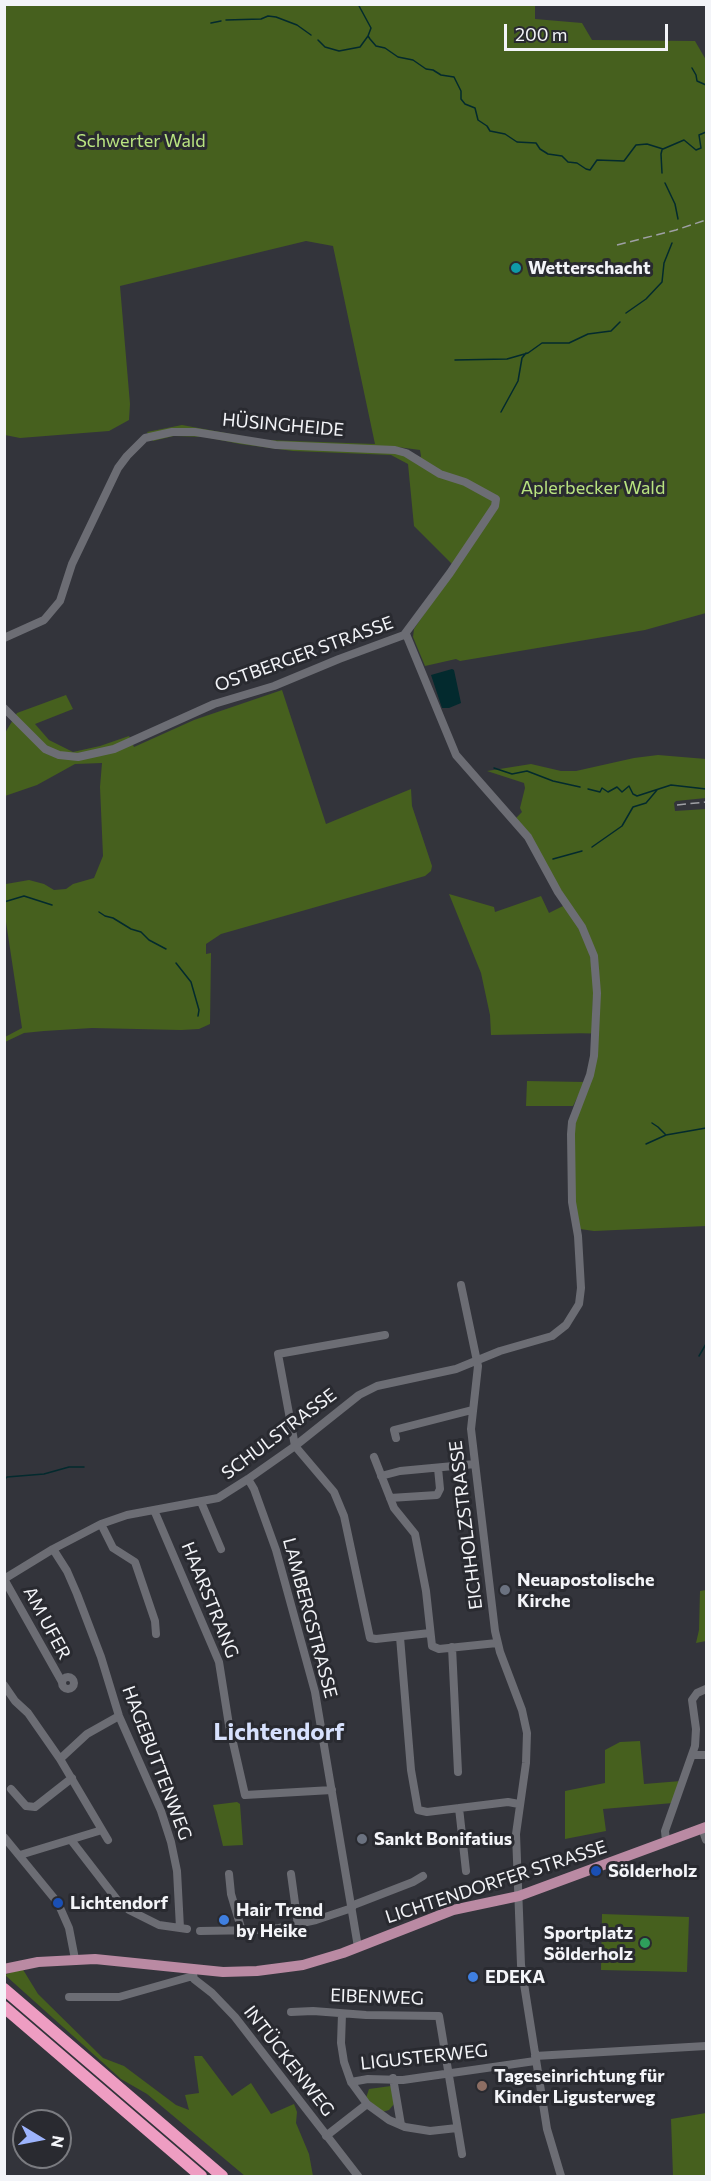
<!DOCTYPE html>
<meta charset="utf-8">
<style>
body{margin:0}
#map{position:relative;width:711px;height:2181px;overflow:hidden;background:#33343b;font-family:Commissioner,sans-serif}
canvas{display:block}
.frame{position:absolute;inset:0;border:6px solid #f3f4f8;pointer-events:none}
.north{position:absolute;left:12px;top:2109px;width:60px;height:60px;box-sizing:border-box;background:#292a30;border:2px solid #7a7b80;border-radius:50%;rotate:100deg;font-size:16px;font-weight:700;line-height:24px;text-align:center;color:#f3f4f8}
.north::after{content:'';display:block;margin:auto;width:21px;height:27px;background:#9db4fd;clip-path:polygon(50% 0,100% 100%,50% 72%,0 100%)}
.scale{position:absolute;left:504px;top:24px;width:164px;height:27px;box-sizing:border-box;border:3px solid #f3f4f8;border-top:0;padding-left:8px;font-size:18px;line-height:21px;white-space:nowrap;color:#f3f4f8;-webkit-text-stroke:4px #292a30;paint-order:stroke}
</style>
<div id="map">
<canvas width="711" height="2181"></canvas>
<div class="frame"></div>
<div class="north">N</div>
<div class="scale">200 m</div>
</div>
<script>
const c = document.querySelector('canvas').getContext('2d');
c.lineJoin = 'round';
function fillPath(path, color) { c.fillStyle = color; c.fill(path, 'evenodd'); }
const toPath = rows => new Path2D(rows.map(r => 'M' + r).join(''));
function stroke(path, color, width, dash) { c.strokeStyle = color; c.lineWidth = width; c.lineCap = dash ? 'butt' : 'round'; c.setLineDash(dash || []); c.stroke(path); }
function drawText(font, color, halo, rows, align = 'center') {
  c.font = font + ' Commissioner,sans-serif'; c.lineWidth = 6; c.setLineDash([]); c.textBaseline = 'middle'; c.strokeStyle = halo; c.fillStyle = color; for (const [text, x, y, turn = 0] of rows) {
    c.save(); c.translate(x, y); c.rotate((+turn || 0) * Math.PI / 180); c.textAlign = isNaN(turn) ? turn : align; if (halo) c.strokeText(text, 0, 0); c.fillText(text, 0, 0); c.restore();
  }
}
fillPath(toPath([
 [5,5,535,5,535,19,582,23,592,40,695,41,706,60,706,613,645,630,460,661,456,659,425,666,413,637,414,629,454,570,452,564,414,526,408,464,391,455,293,451,240,444,205,437,174,436,153,441,147,432,182,425,264,440,375,444,333,246,306,241,120,286,130,404,129,420,109,431,20,438,5,435],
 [390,446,420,450,421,456,418,461],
 [282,690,326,824,411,789,412,806,432,866,431,871,425,876,221,934,206,944,206,954,211,953,210,1024,199,1029,181,1030,92,1028,44,1031,24,1033,5,1042,5,1037,22,1028,6,922,5,921,4,873,6,884,29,880,44,884,54,890,66,889,73,884,94,878,103,856,100,787,102,763,75,764,37,785,5,796,5,733,17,713,66,695,73,709,35,724,49,740,73,752,100,746,129,736,134,747,194,720],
 [658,755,706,759,706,798,676,801,674,803,675,811,706,809,706,1226,594,1231,580,1229,575,1214,572,1134,591,1075,594,955,516,818,522,812,520,808,525,788,524,783,487,771,531,764,561,771,576,771,634,758],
 [449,894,494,907,495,912,541,896,549,913,565,905,585,935,595,978,593,1033,491,1035,490,1015,481,973],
 [527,1081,585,1082,573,1106,526,1106],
 [706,1590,706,1641,696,1643,699,1630,700,1591],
 [640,1741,644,1784,681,1781,673,1803,603,1809,606,1831,565,1839,565,1791,605,1783,605,1750,620,1742],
 [237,1802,240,1804,243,1845,223,1846,213,1805],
 [602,1914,689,1917,687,1972,601,1970],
 [22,1968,38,1994,103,2058,124,2066,176,2105,189,2110,185,2095,199,2093,194,2056,202,2056,232,2096,251,2083,271,2114,294,2104,297,2112,296,2123,309,2154,313,2176,245,2176,147,2094,121,2079,5,1975],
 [391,2086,394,2104,389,2110,382,2112,366,2098,369,2089],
 [706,2113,706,2176,673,2176,671,2119]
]), '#46601e');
fillPath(toPath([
 [452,669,454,670,461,703,449,708,442,708,431,675]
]), '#032a2e');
stroke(toPath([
 [358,4,371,28,368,36,370,39,376,46,385,48,398,57,413,60,426,69,433,70,441,75,454,77,461,91,461,99,465,104,475,108,478,120,487,126,490,131,505,134,517,142,536,143,540,149,548,154,562,156,568,162,577,163,586,169,590,170,597,160,624,161,636,145,647,144,663,149,684,140,696,150,701,148,699,135,706,132],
 [226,20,261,19,268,16,276,17,297,25,311,35],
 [211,23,221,21],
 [318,40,325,47,339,51,360,47,368,36],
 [692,68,696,75,697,81,706,85],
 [662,173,661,154,662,150],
 [665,183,675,204,678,219],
 [626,313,646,299,662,282,664,263,672,243],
 [455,360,507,359,528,353,542,343,569,343,588,334,611,331,620,322],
 [501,412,518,381,522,358,526,353],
 [494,768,512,774,527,771,553,781,580,787],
 [588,789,600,792,602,788,608,792,617,787,622,792,629,786,633,794,637,796,671,785,706,789],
 [592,847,622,826,633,807,646,803,657,790],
 [553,859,582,851],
 [4,902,24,896,52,905],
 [99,912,105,916,113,918,131,929,141,932,149,940,166,949],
 [176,963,191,982,199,1010,198,1016],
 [652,1123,658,1127,665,1134],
 [646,1144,666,1135,706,1128],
 [699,1356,706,1344],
 [4,1480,7,1477,44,1474,69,1467,84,1467]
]), '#032a2e', 1.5);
stroke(toPath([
 [4,638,44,620,60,601,72,564,118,468,127,456,145,438,172,432,195,432,276,445,395,450,406,453,440,474,465,482,496,499,495,506,450,573,404,635,339,659,274,686,214,704,114,749,78,757,59,755,45,749,4,708],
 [461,1285,478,1366,471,1429,495,1631,500,1652,522,1710,527,1733,526,1763,516,1834,521,1965,547,2129,561,2176],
 [385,1335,278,1354,295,1446,334,1492,344,1516,370,1638,376,1639,430,1633],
 [396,1438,394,1430,472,1410],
 [374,1457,394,1508,415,1534,426,1591,432,1646,439,1649,497,1643],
 [381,1476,400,1471,475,1464],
 [248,1479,254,1489,276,1550,315,1692,358,1947],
 [390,1498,437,1495,440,1489,438,1468],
 [201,1502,221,1549],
 [154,1510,219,1662,229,1725,245,1795,332,1790],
 [101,1524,113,1548,135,1562,155,1621,156,1634],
 [53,1549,67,1571,77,1594,101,1657,119,1716,161,1811,171,1842,177,1871,180,1928],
 [400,1637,411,1770,418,1810,427,1812,508,1802,519,1804],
 [452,1647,458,1772],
 '62 1683a6 6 0 1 1 12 0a6 6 0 1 1-12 0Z',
 [62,1682,4,1579,53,1549,101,1524,127,1515,218,1498,248,1479,295,1446,359,1395,377,1386,456,1369,500,1351,552,1336,566,1325,579,1304,581,1288,578,1236,572,1202,571,1134,572,1122,590,1075,594,1056,597,993,594,956,582,927,558,892,528,837,456,755,406,634],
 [4,1685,15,1701,28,1713,60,1759,108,1840],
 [692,1755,706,1755],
 [60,1759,87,1734,119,1716],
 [11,1789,26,1806,35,1807,72,1778],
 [459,1808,466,1871],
 [702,1828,706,1840],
 [4,1837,58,1903,69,1928,75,1959],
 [71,1840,118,1901,129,1910,159,1925,187,1929],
 [666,1841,665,1831,695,1746,696,1729,692,1700,697,1693,706,1689],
 [20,1855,102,1830],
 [229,1874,231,1894,242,1931],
 [291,1874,298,1925],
 [351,1906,413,1882,423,1876],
 [200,1931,258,1930,279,1928,316,1920,352,1908],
 [192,1969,194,1979,212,1993,235,2017,358,2176],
 [69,1997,119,1997,193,1976],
 [291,2012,313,2011,366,2015,439,2016,462,2154],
 [342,2014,341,2043,344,2062,351,2082,367,2104,389,2120,405,2127,430,2131,457,2128],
 [535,2056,706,2046],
 [393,2078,401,2125],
 [351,2082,368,2079,403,2080,535,2061],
 [326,2136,367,2104]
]), '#6c6d74', 8);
stroke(toPath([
 [4,1969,38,1962,95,1959,223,1972,257,1971,303,1965,343,1953,453,1910,519,1896,706,1827]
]), '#ba8aa3', 10);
stroke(toPath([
 [4,1989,222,2176],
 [4,2007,201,2176]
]), '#ee9dc2', 12);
stroke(toPath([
 [617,245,676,230,706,220],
 [677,805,706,802]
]), '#9fa0a5', 1.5, [9, 4.5]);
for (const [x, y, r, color] of [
 [516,268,6,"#0f9aa8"],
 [505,1590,6,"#6b7280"],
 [362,1839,6,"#6b7280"],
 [596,1871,6,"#1a4fb4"],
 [58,1903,6,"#1a4fb4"],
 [224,1920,6,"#3f7fe0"],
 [645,1943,6,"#2e9e5b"],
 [473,1977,6,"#3f7fe0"],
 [482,2086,6,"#8d6e63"]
]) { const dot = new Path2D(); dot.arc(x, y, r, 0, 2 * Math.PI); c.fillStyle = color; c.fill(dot); stroke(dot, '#292a30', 2); }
drawText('18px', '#b9e480', '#292a30', [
 ["Schwerter Wald",141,141],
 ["Aplerbecker Wald",593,488]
]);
drawText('bold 18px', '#f3f4f8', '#292a30', [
 ["Wetterschacht",528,268],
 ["Neuapostolische",517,1580],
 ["Kirche",517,1601],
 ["Sankt Bonifatius",374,1839],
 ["Sölderholz",608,1871],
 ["Lichtendorf",70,1903],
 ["Hair Trend",236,1910],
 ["by Heike",236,1931],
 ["Sportplatz",633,1933,"right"],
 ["Sölderholz",633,1954,"right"],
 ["EDEKA",485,1977],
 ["Tageseinrichtung für",494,2076],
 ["Kinder Ligusterweg",494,2097]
], 'left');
drawText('18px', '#f3f4f8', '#292a30', [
 ["HÜSINGHEIDE",283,425,5],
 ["OSTBERGER STRASSE",304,654,-20],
 ["SCHULSTRASSE",279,1434,-37],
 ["EICHHOLZSTRASSE",466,1525,-97],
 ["HAARSTRANG",210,1600,68],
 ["LAMBERGSTRASSE",310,1618,75],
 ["AM UFER",47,1623,62],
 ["HAGEBUTTENWEG",157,1763,69],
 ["LICHTENDORFER STRASSE",496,1882,-18],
 ["EIBENWEG",377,1997,2],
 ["LIGUSTERWEG",424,2057,-6],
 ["INTÜCKENWEG",289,2061,52]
]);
drawText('bold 24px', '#d7e1fd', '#292a30', [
 ["Lichtendorf",279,1732]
]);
</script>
